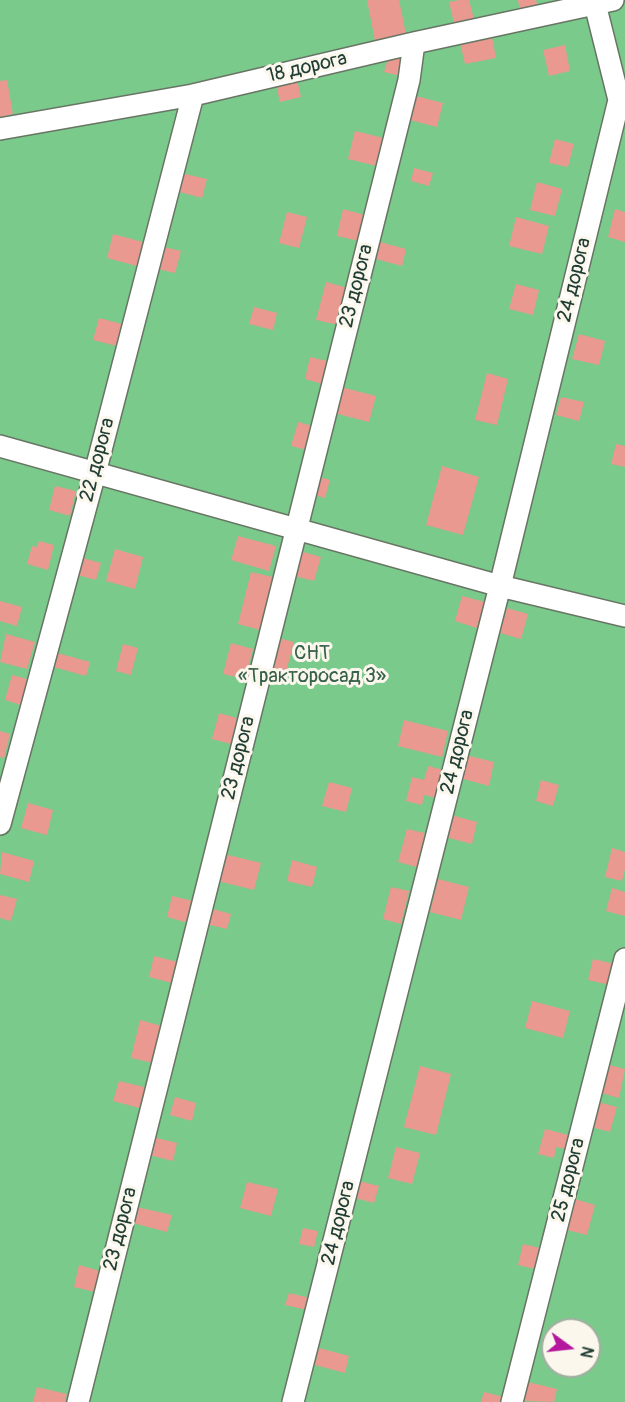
<!DOCTYPE html>
<meta charset="utf-8">
<style>
body{margin:0}
#map{position:relative;width:625px;height:1402px;overflow:hidden;background:#f0debe;font-family:Pangolin,sans-serif}
canvas{display:block}
.north{position:absolute;left:541px;top:1318px;width:60px;height:60px;box-sizing:border-box;background:#fbf7ec;border:2px solid #a3ada2;border-radius:50%;rotate:105deg;font-size:16px;font-weight:700;line-height:24px;text-align:center;color:#1f3d34}
.north::after{content:'';display:block;margin:auto;width:21px;height:27px;background:#b5179e;clip-path:polygon(50% 0,100% 100%,50% 72%,0 100%)}
</style>
<div id="map">
<canvas width="625" height="1402"></canvas>
<div class="north">N</div>
</div>
<script>
const c = document.querySelector('canvas').getContext('2d');
c.lineJoin = 'round';
function fillPath(path, color) { c.fillStyle = color; c.fill(path, 'evenodd'); }
const toPath = rows => new Path2D(rows.map(r => 'M' + r).join(''));
function stroke(path, color, width, dash) { c.strokeStyle = color; c.lineWidth = width; c.lineCap = dash ? 'butt' : 'round'; c.setLineDash(dash || []); c.stroke(path); }
function drawText(font, color, halo, rows, align = 'center') {
  c.font = font + ' Pangolin,sans-serif'; c.lineWidth = 6; c.setLineDash([]); c.textBaseline = 'middle'; c.strokeStyle = halo; c.fillStyle = color; for (const [text, x, y, turn = 0] of rows) {
    c.save(); c.translate(x, y); c.rotate((+turn || 0) * Math.PI / 180); c.textAlign = isNaN(turn) ? turn : align; if (halo) c.strokeText(text, 0, 0); c.fillText(text, 0, 0); c.restore();
  }
}
fillPath(toPath([
 [0,0,625,0,625,1402,0,1402],
 [553,1330,589,1330,589,1366,553,1366]
]), '#7aca8b');
fillPath(toPath([
 [367,0,399,0,406,34,375,41],
 [459,0,469,0,475,23,455,27,449,2],
 [518,0,536,0,538,8,520,12],
 [492,37,496,58,465,64,460,43],
 [565,45,570,71,549,76,543,50],
 [390,53,405,57,401,76,384,72],
 [296,75,301,97,280,102,275,80],
 [7,80,13,114,0,117,0,81],
 [412,95,443,103,437,127,406,119],
 [355,131,384,138,377,166,348,159],
 [555,139,574,144,568,167,549,163],
 [414,168,433,173,429,186,411,181],
 [181,173,207,179,202,198,176,191],
 [537,182,562,189,555,216,530,210],
 [343,209,365,215,359,241,337,236],
 [615,209,625,212,625,242,608,237],
 [287,212,307,217,299,248,279,243],
 [516,217,549,226,542,254,509,246],
 [113,234,143,242,137,266,107,258],
 [380,242,406,249,402,266,376,259],
 [164,247,181,251,175,273,158,269],
 [326,282,348,288,339,325,316,320],
 [516,284,539,290,533,315,509,309],
 [254,307,277,313,273,330,249,324],
 [99,318,122,324,117,346,93,340],
 [579,334,605,341,599,365,572,359],
 [310,357,332,362,326,385,305,379],
 [487,373,508,379,497,425,475,420],
 [341,387,376,396,369,422,334,413],
 [561,397,584,402,579,421,556,415],
 [298,422,313,426,307,450,291,446],
 [616,444,625,446,625,467,611,464],
 [442,466,479,477,463,535,426,525],
 [316,476,330,480,325,498,311,494],
 [55,486,76,491,70,516,49,510],
 [238,536,276,546,269,571,231,560],
 [39,541,54,545,48,570,27,564,32,546,37,547],
 [115,549,143,557,135,589,106,581],
 [296,550,321,557,314,581,290,575],
 [79,557,101,563,96,580,74,574],
 [251,572,273,577,260,630,238,624],
 [462,596,485,602,477,628,455,621],
 [0,601,22,607,17,626,0,621],
 [507,608,528,614,521,639,500,633],
 [6,634,35,642,27,669,0,662],
 [275,637,294,642,284,680,265,676],
 [231,643,253,649,245,679,223,674],
 [123,644,138,648,131,675,116,671],
 [54,652,90,662,86,676,50,666],
 [12,675,31,680,24,706,5,700],
 [219,713,237,718,231,744,212,739],
 [404,720,448,731,442,757,398,746],
 [0,731,10,734,4,758,0,757],
 [466,755,494,762,489,786,460,778],
 [428,766,444,770,437,798,424,795,422,805,406,801,412,777,424,780],
 [541,780,559,785,553,806,536,801],
 [329,782,352,788,346,812,322,806],
 [28,803,53,810,47,835,21,828],
 [451,815,477,822,472,844,445,837],
 [407,829,425,833,417,867,398,862],
 [612,848,625,852,625,869,622,881,605,877],
 [2,852,34,861,29,882,0,874],
 [224,854,261,863,254,890,218,881],
 [292,860,317,867,312,887,287,881],
 [438,879,469,887,461,920,430,912],
 [391,887,409,891,401,924,383,919],
 [612,888,625,892,625,916,606,911],
 [0,895,17,899,11,921,0,918],
 [172,896,193,901,188,923,167,917],
 [209,908,231,914,227,929,206,924],
 [154,956,178,962,172,983,149,977],
 [593,959,615,964,610,985,588,980],
 [532,1001,570,1011,563,1038,525,1028],
 [140,1020,162,1026,153,1063,131,1058],
 [605,1064,625,1069,619,1098,598,1092],
 [420,1066,451,1074,436,1135,404,1127],
 [119,1081,148,1088,143,1109,113,1101],
 [175,1097,196,1103,192,1121,170,1115],
 [598,1102,617,1107,610,1132,591,1127],
 [545,1129,573,1136,569,1150,556,1147,554,1158,538,1154],
 [149,1136,177,1143,173,1161,145,1154],
 [396,1147,420,1153,412,1184,388,1178],
 [355,1180,379,1186,374,1203,351,1197],
 [247,1182,278,1189,271,1216,240,1208],
 [575,1199,595,1205,587,1235,567,1230],
 [137,1207,172,1215,167,1232,133,1223],
 [303,1228,318,1231,314,1247,299,1244],
 [523,1244,540,1248,535,1269,518,1265],
 [79,1265,100,1271,95,1292,74,1287],
 [289,1293,310,1298,307,1310,285,1305],
 [319,1348,349,1356,345,1373,315,1365],
 [528,1382,557,1389,554,1402,523,1401],
 [37,1387,67,1394,65,1402,33,1402],
 [484,1392,504,1397,503,1402,481,1402]
]), '#e9998f');
const minor = toPath([
 [0,129,193,95,414,43,613,0],
 [0,446,500,586,625,616],
 [0,824,95,473,193,95],
 [78,1402,409,80,414,43],
 [293,1402,500,586,619,100,594,0],
 [512,1402,625,959]
]);
stroke(minor, '#687564', 24);
stroke(minor, '#fff', 21);
drawText('20px', '#1f3d34', '#fbf7ec', [
 ["18 дорога",307,68,-13],
 ["24 дорога",575,280,-76],
 ["23 дорога",357,286,-76],
 ["22 дорога",98,460,-75],
 ["24 дорога",458,752,-76],
 ["23 дорога",239,758,-76],
 ["25 дорога",569,1180,-76],
 ["24 дорога",339,1223,-76],
 ["23 дорога",121,1229,-76]
]);
drawText('20px', '#36604a', '#fbf7ec', [
 ["СНТ",312,654],
 ["«Тракторосад 3»",312,677]
]);
</script>
